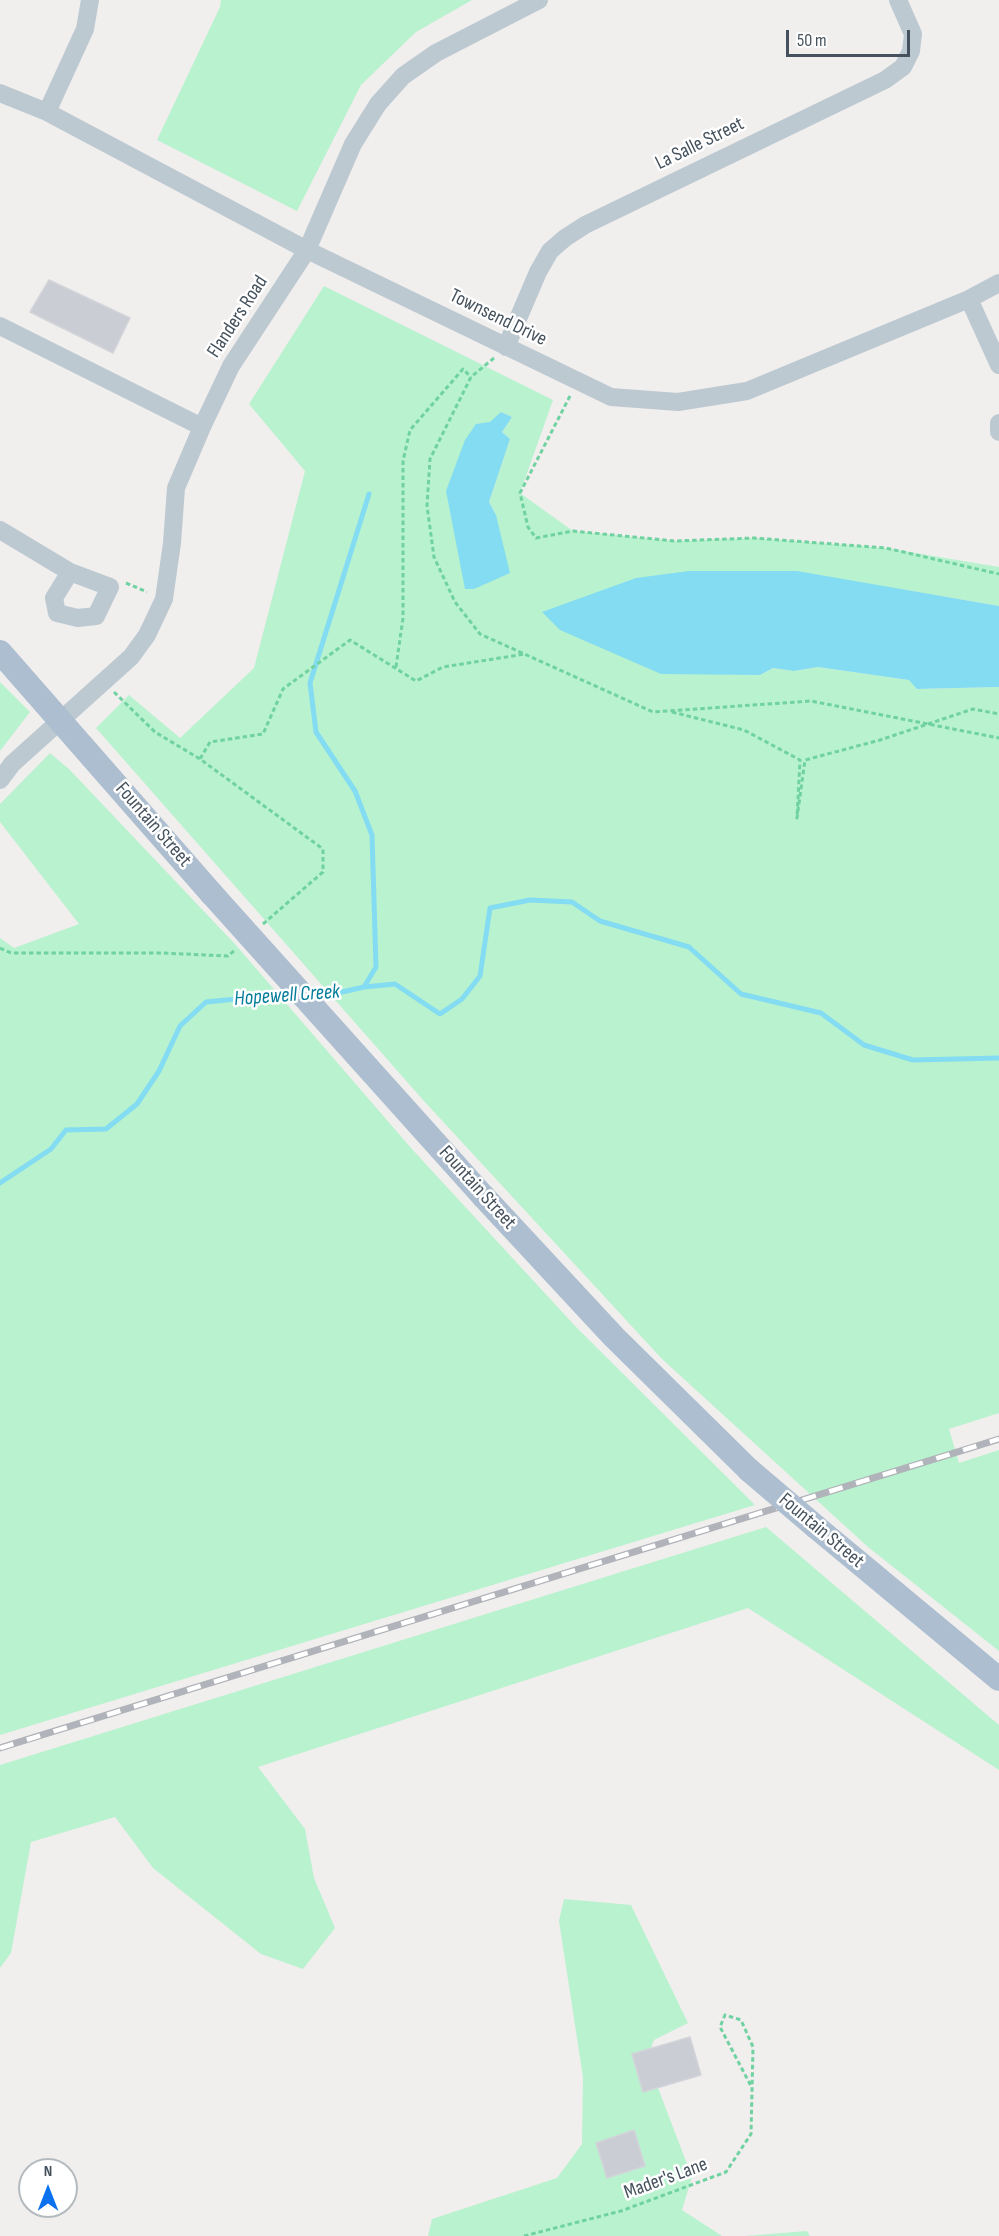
<!DOCTYPE html>
<style>
body{margin:0}
#map{position:relative;width:999px;height:2236px;overflow:hidden;background:#f1eeee;font-family:"Sofia Sans Condensed",sans-serif}
canvas{display:block}
.north{position:absolute;left:18px;top:2158px;width:60px;height:60px;box-sizing:border-box;background:#fff;border:2px solid #b5babe;border-radius:50%;rotate:0deg;font-size:16px;font-weight:700;line-height:24px;text-align:center;color:#45525d}
.north::after{content:'';display:block;margin:auto;width:21px;height:27px;background:#0c71ed;clip-path:polygon(50% 0,100% 100%,50% 72%,0 100%)}
.scale{position:absolute;left:786px;top:30px;width:124px;height:27px;box-sizing:border-box;border:3px solid #45525d;border-top:0;padding-left:8px;font-size:18px;line-height:21px;white-space:nowrap;color:#45525d;-webkit-text-stroke:4px #fff;paint-order:stroke}
</style>
<div id="map">
<canvas width="999" height="2236"></canvas>
<div class="north">N</div>
<div class="scale">50 m</div>
</div>
<script>
const c = document.querySelector('canvas').getContext('2d');
c.lineJoin = 'round';
function fillPath(path, color) { c.fillStyle = color; c.fill(path, 'evenodd'); }
const toPath = rows => new Path2D(rows.map(r => 'M' + r).join(''));
function stroke(path, color, width, dash) { c.strokeStyle = color; c.lineWidth = width; c.lineCap = dash ? 'butt' : 'round'; c.setLineDash(dash || []); c.stroke(path); }
function drawText(font, color, halo, rows, align = 'center') {
  c.font = font + ' "Sofia Sans Condensed",sans-serif'; c.lineWidth = 5; c.setLineDash([]); c.textBaseline = 'middle'; c.strokeStyle = halo; c.fillStyle = color; for (const [text, x, y, turn = 0] of rows) {
    c.save(); c.translate(x, y); c.rotate((+turn || 0) * Math.PI / 180); c.textAlign = isNaN(turn) ? turn : align; if (halo) c.strokeText(text, 0, 0); c.fillText(text, 0, 0); c.restore();
  }
}
fillPath(toPath([
 [221,0,472,0,416,32,361,85,297,211,157,140,220,7],
 [324,286,553,400,520,493,573,531,674,541,754,538,886,548,999,567,999,606,899,589,689,571,760,675,773,668,794,671,818,667,910,680,917,689,999,687,999,1413,949,1429,959,1463,999,1450,999,1651,868,1547,662,1359,423,1100,96,728,129,695,180,738,254,668,305,471,249,404],
 [501,412,512,417,502,432,510,439,489,502,496,515,465,588],
 [0,682,30,712,0,751],
 [50,753,69,769,234,943,411,1148,577,1328,755,1505,0,1735,0,938,14,948,79,924,0,822,0,804],
 [766,1527,999,1725,999,1770,748,1608,258,1767,305,1829,314,1878,335,1928,303,1969,261,1954,153,1868,115,1817,31,1842,11,1953,0,1968,0,1765],
 [564,1899,631,1905,688,2023,654,2040,647,2059,692,2177,682,2210,722,2236,428,2236,432,2219,557,2178,582,2144,583,2077,559,1921],
 [807,2231,810,2236,745,2236]
]), '#b9f2ce');
fillPath(toPath([
 [501,412,512,417,502,432,510,439,489,502,496,515,510,573,474,589,465,589,446,491,465,440,476,424,490,422],
 [689,571,797,571,999,606,999,687,917,689,909,680,818,667,794,671,773,668,760,675,661,674,560,630,542,612,636,578]
]), '#83dcf2');
stroke(toPath([
 [364,987,376,967,372,835,355,791,316,732,310,683,369,494],
 [316,998,364,987,395,984,440,1014,462,999,480,976,490,908,530,900,572,902,600,921,689,947,741,994,821,1013,864,1045,913,1060,999,1058],
 [0,1183,51,1149,66,1130,106,1129,137,1104,159,1071,180,1026,206,1002,257,997,294,998]
]), '#83dcf2', 5);
const building = toPath([
 [49,280,130,318,113,353,30,312,49,280],
 [690,2037,701,2075,643,2092,632,2054,690,2037],
 [634,2130,645,2166,607,2178,596,2143,634,2130]
]);
fillPath(building, '#cacdd3');
stroke(building, '#d2d4da', 1.5);
stroke(toPath([
 [494,358,471,377,430,459,427,506,434,557,455,602,480,634,653,712,811,701,999,738],
 [570,396,520,493,528,527,536,538,573,531,674,541,754,538,886,548,999,574],
 [126,583,147,592],
 [396,667,403,618,403,461,410,430,463,369,471,377],
 [114,692,155,732,200,759],
 [672,712,744,730,800,760,797,818,805,760,880,740,973,709,999,714],
 [263,924,323,872,323,849,200,759,210,742,263,734,283,689,350,640,416,681,443,667,525,654],
 [0,948,11,953,162,953,228,956,236,949],
 [524,2236,621,2211,726,2172,751,2134,753,2047,741,2020,725,2015,720,2027,751,2086]
]), '#6fd2a0', 3, [4.5, 3]);
stroke(toPath([
 [0,93,47,112,307,250,611,397,678,402,747,391,969,299,999,283],
 [47,112,85,29,90,0],
 [969,299,999,365],
 [0,326,202,427],
 [506,347,538,272,550,251,565,238,585,225,885,80,903,67,911,51,913,34,898,0],
 [999,423,999,432],
 [0,530,70,572,110,587,96,616,78,618,57,613,54,598,70,572],
 [0,780,12,764,131,657,147,635,164,599,172,543,176,488,202,427,231,366,307,250,353,144,378,104,403,76,436,53,539,0]
]), '#bdc9d1', 18);
stroke(toPath([
 [0,652,211,893],
 [483,1196,614,1337,749,1470],
 [816,1527,999,1679]
]), '#acbecf', 24);
const rail = toPath([
 [0,1748,999,1439]
]);
stroke(rail, '#b0b3b9', 7);
stroke(rail, '#fff', 4.5, [14]);
stroke(toPath([
 [211,893,483,1196],
 [749,1470,816,1527]
]), '#acbecf', 24);
drawText('20px', '#45525d', '#fff', [
 ["La Salle Street",700,144,-26],
 ["Flanders Road",238,317,-57],
 ["Townsend Drive",498,318,26],
 ["Fountain Street",153,825,49],
 ["Fountain Street",477,1188,48],
 ["Fountain Street",821,1531,40],
 ["Mader's Lane",666,2179,-20]
]);
drawText('italic 21px', '#047d9b', '#fff', [
 ["Hopewell Creek",287,996,-4]
]);
</script>
